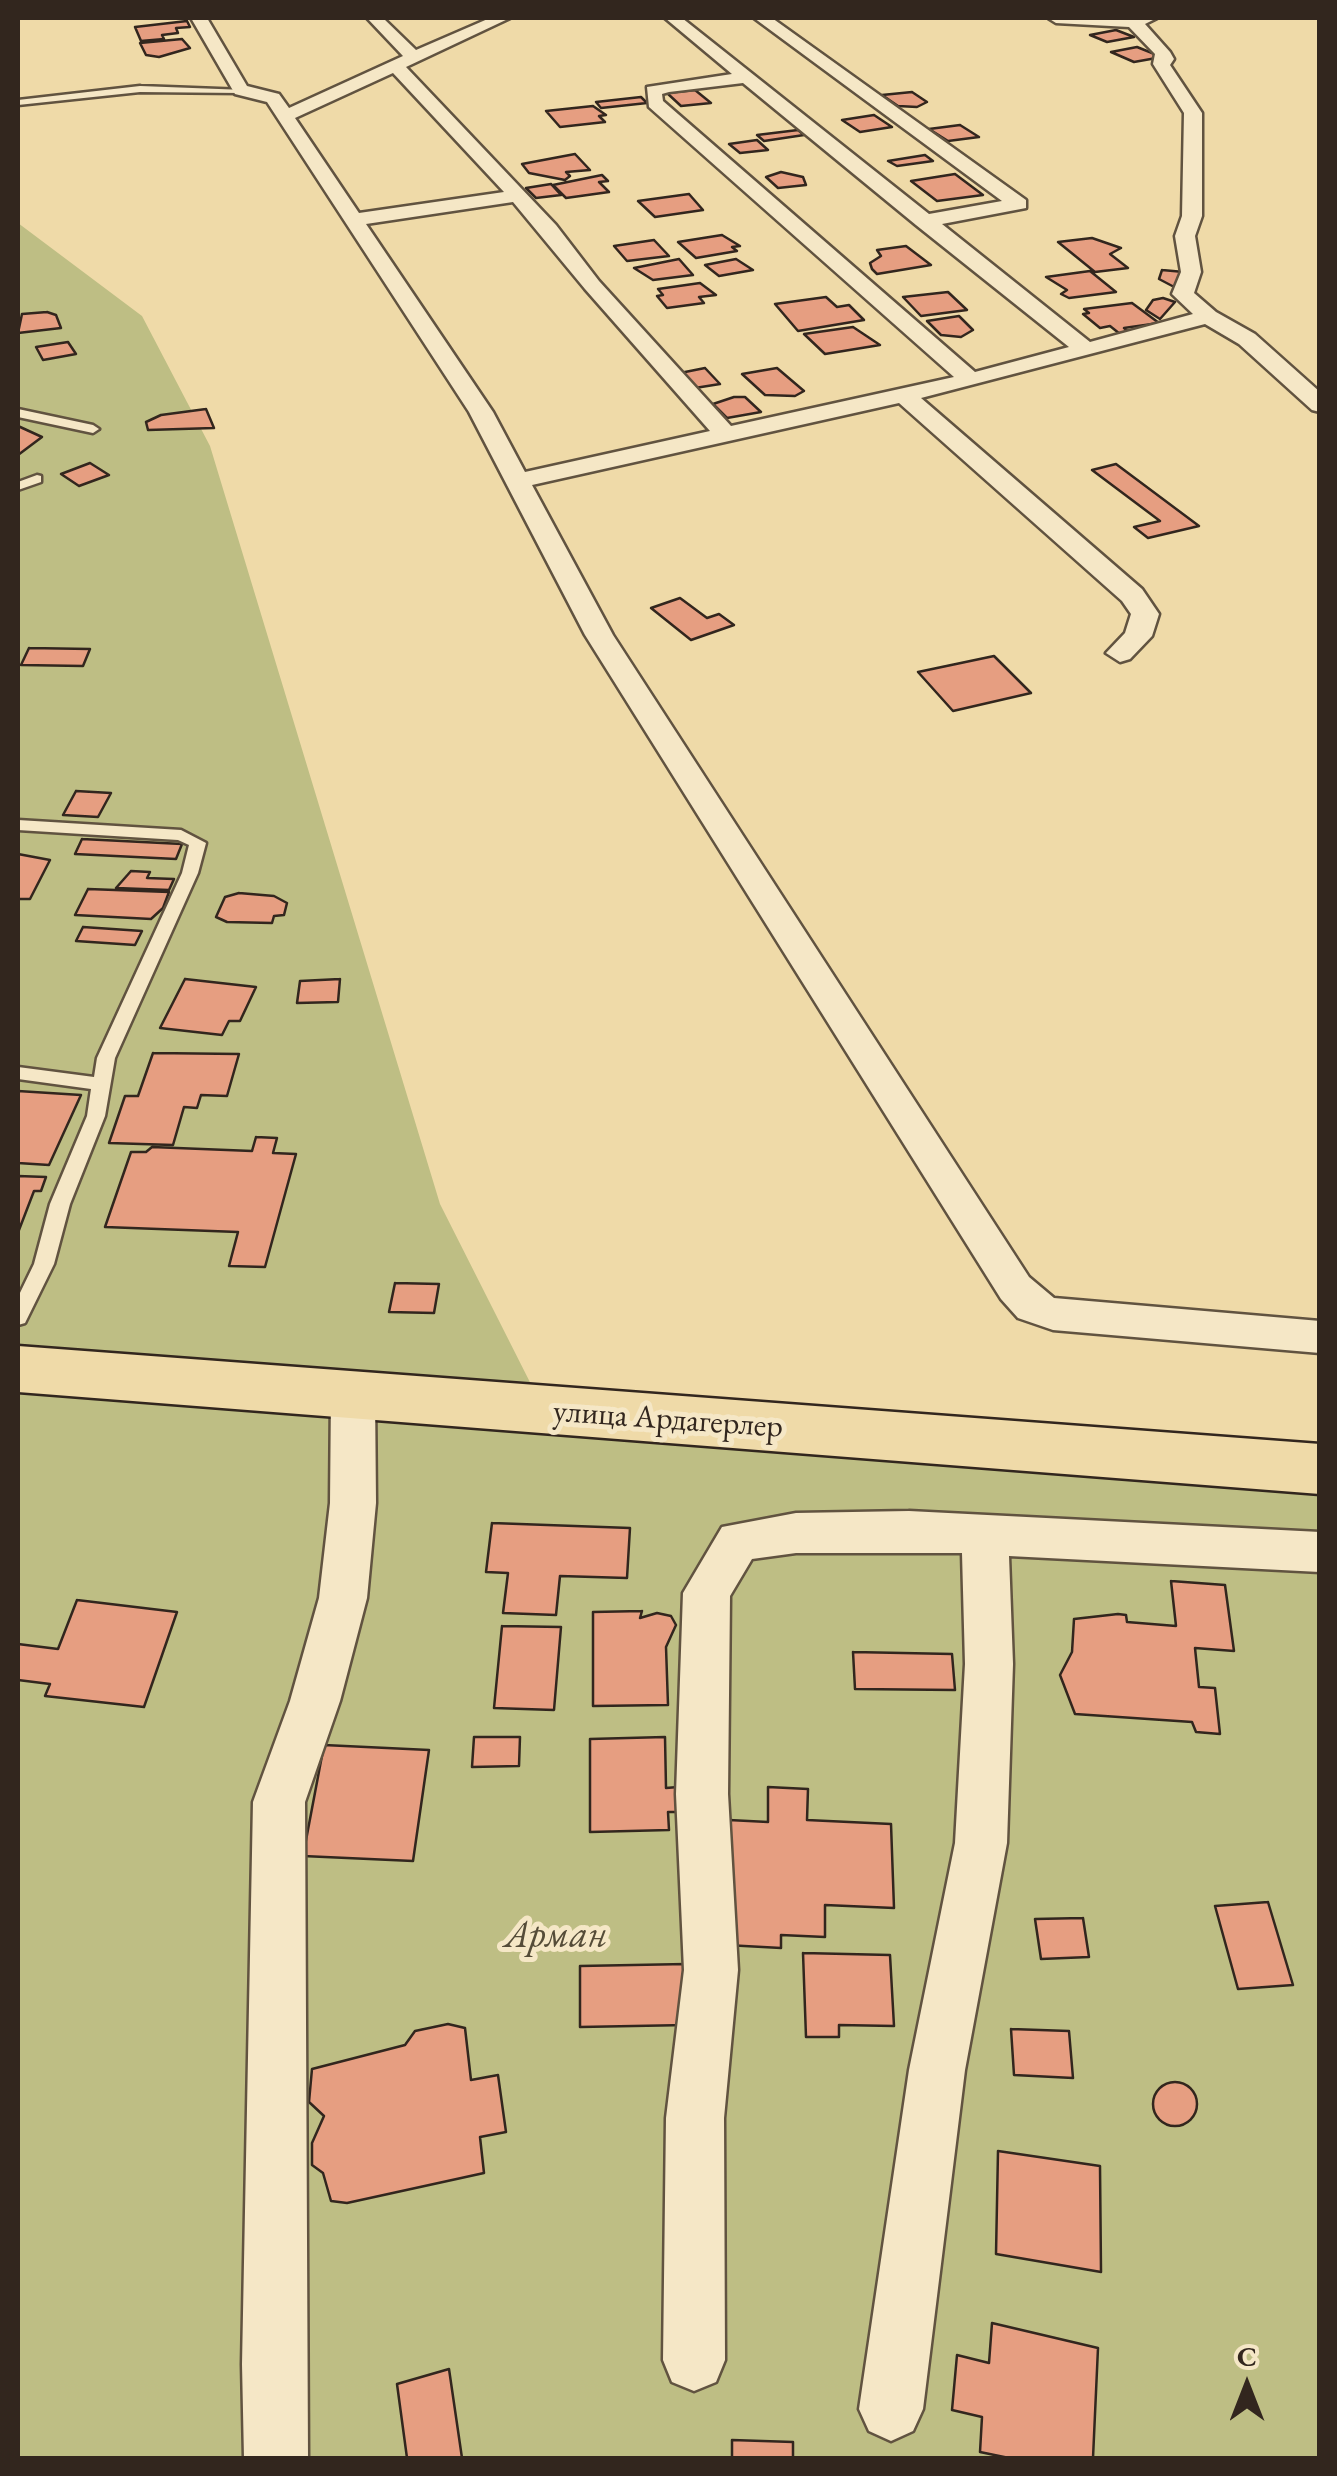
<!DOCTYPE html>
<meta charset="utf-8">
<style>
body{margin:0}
#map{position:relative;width:1337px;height:2476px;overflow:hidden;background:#efdaa8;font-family:"EB Garamond",serif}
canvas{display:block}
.frame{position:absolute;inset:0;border:20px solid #32261e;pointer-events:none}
.north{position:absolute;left:1197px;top:2336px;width:100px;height:100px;-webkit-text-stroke:8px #f5e7c6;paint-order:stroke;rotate:0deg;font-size:28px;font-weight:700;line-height:40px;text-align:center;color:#32261e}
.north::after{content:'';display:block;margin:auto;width:35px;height:45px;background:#32261e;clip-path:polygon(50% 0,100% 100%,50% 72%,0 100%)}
</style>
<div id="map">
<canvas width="1337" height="2476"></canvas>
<div class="frame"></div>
<div class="north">С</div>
</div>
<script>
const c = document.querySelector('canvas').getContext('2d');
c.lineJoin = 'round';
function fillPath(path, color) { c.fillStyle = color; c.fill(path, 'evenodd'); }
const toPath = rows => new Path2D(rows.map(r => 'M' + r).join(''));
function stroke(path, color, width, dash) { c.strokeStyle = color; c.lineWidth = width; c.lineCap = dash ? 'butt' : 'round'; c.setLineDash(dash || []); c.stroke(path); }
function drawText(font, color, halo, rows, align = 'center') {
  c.font = font + ' "EB Garamond",serif'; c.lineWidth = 10; c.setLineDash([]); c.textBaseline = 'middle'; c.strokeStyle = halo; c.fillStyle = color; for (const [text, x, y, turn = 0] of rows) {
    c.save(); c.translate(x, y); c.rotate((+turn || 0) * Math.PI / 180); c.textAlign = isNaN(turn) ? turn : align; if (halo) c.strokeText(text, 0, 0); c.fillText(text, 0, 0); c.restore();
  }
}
fillPath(toPath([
 [18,223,142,316,210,446,440,1204,544,1410,1319,1469,1319,2458,18,2458]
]), '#bebe84');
const building = toPath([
 [187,21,190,27,176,28,178,33,162,35,164,39,141,41,135,27,187,21],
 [1116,30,1134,37,1107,42,1090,35,1116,30],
 [182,39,190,48,159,57,146,55,140,43,182,39],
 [1137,47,1162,57,1134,62,1111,52,1137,47],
 [695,90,711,103,681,106,667,93,695,90],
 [912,92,927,102,917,107,898,106,882,95,912,92],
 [641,97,647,103,601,108,596,102,641,97],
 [593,106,606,115,599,116,605,122,560,127,546,111,593,106],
 [874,115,892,127,860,132,842,120,874,115],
 [960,125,979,137,948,141,929,129,960,125],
 [798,130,804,135,764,141,757,135,798,130],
 [757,140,768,150,740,153,729,144,757,140],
 [575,154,590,170,566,172,570,176,565,180,529,173,522,164,575,154],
 [925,155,933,161,897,166,888,161,925,155],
 [781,172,803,177,806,185,778,188,766,177,781,172],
 [955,174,983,195,937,201,911,181,955,174],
 [602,175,608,181,599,182,609,192,566,198,553,185,602,175],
 [551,184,561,195,536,198,526,188,551,184],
 [689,194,703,210,655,217,638,201,689,194],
 [722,235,740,246,732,247,737,251,696,258,678,242,722,235],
 [1092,238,1121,248,1110,254,1128,268,1095,272,1058,242,1092,238],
 [654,240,669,256,627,261,614,246,654,240],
 [906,246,931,265,877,274,872,269,870,263,881,256,877,250,906,246],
 [679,259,693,275,653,280,634,268,679,259],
 [736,259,753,270,719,276,705,265,736,259],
 [1162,270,1184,272,1178,289,1159,279,1162,270],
 [1090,271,1116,292,1069,298,1061,294,1067,290,1046,277,1090,271],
 [700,283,716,295,699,297,704,303,667,308,657,296,663,295,658,289,700,283],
 [948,292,967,310,921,316,903,297,948,292],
 [826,297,837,307,849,305,864,320,798,331,775,304,826,297],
 [1163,298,1175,302,1160,319,1146,310,1153,300,1163,298],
 [1132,303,1159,323,1124,328,1129,332,1120,334,1110,326,1100,328,1083,314,1089,313,1084,309,1132,303],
 [47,312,56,315,61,328,18,333,22,314,47,312],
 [959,316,973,330,961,337,941,335,927,321,959,316],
 [853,327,880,345,825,354,804,334,853,327],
 [68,342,76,354,43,360,36,347,68,342],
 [705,368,720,384,695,388,680,373,705,368],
 [777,368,804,391,795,396,765,395,742,374,777,368],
 [734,397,745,397,761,412,727,418,713,404,734,397],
 [206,409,214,428,148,430,146,422,161,415,206,409],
 [18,426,42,437,18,455,18,426],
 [90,463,109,475,79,486,61,474,90,463],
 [1116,464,1199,526,1148,538,1134,527,1160,521,1092,470,1116,464],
 [680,598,707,618,719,614,734,625,691,640,651,608,680,598],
 [29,648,90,649,83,666,21,665,29,648],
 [994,656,1031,693,953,711,918,672,994,656],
 [76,791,111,793,98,817,63,815,76,791],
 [82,839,182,844,176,859,75,854,82,839],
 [18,854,50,860,30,899,18,899,18,854],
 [131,871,150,872,147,878,174,879,169,890,116,888,131,871],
 [88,889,169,892,163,908,151,919,75,915,88,889],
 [239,893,274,896,287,903,284,915,274,916,272,923,227,922,216,917,225,897,239,893],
 [83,927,142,931,135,945,76,941,83,927],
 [185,979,256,987,240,1021,229,1021,222,1035,160,1028,185,979],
 [340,979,338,1002,297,1003,300,981,340,979],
 [153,1053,239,1054,227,1096,201,1095,197,1108,184,1107,173,1145,109,1143,125,1096,138,1096,153,1053],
 [18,1091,81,1095,49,1165,18,1163,18,1091],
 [256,1137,277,1138,273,1153,296,1154,265,1267,229,1266,238,1232,105,1227,131,1152,146,1152,152,1147,252,1151,256,1137],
 [18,1176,46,1177,41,1191,34,1191,19,1230,18,1176],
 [395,1283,439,1284,434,1313,389,1312,395,1283],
 [492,1523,630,1528,627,1578,560,1576,556,1615,503,1613,508,1573,486,1572,492,1523],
 [1171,1581,1225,1585,1234,1651,1195,1648,1199,1687,1215,1688,1220,1734,1196,1732,1192,1722,1075,1714,1060,1675,1072,1652,1074,1619,1118,1614,1126,1615,1127,1622,1176,1626,1171,1581],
 [77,1600,177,1612,144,1707,45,1696,50,1684,18,1680,18,1644,58,1649,77,1600],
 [642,1611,640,1618,657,1613,671,1616,676,1625,666,1647,668,1705,593,1706,593,1612,642,1611],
 [502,1626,561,1627,554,1710,494,1708,502,1626],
 [853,1652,952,1654,955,1690,855,1689,853,1652],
 [474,1737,520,1737,519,1766,472,1767,474,1737],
 [665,1737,666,1788,678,1787,679,1812,668,1812,669,1830,590,1832,590,1739,665,1737],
 [324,1745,429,1750,413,1861,303,1856,324,1745],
 [768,1787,808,1789,807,1820,891,1824,894,1908,825,1905,825,1937,781,1935,781,1948,726,1945,729,1820,768,1822,768,1787],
 [1268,1902,1293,1985,1238,1989,1215,1906,1268,1902],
 [1083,1918,1089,1957,1041,1959,1035,1919,1083,1918],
 [803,1953,890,1955,894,2026,839,2025,839,2037,806,2037,803,1953],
 [686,1964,687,2025,580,2027,580,1966,686,1964],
 [448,2024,465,2028,471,2080,498,2075,506,2132,480,2137,484,2173,347,2203,331,2201,323,2173,312,2165,312,2143,324,2116,309,2102,312,2069,405,2045,415,2031,448,2024],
 [1011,2029,1069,2031,1073,2078,1014,2075,1011,2029],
 '1153 2104a22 22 0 1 1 44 0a22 22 0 1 1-44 0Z',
 [998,2151,1100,2166,1101,2272,996,2254,998,2151],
 [992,2323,1098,2348,1093,2458,1009,2458,980,2452,982,2417,952,2410,957,2355,989,2363,992,2323],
 [449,2369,462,2458,407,2458,397,2384,449,2369],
 [732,2440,793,2442,793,2458,732,2458,732,2440]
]);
fillPath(building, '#e69e81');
stroke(building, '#32261e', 2.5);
const lane = toPath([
 [140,86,245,90,241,93,140,92,18,105,18,100,140,86],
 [18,409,93,425,99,429,93,433,18,417,18,409],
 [37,475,41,476,41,482,18,490,18,482,37,475],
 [18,820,181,830,206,843,198,873,115,1058,105,1116,70,1204,54,1264,25,1323,18,1325,18,1297,34,1264,50,1204,87,1116,91,1089,18,1079,18,1067,94,1077,97,1058,182,873,189,845,178,840,18,830,18,820]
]);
const street = toPath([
 [191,18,207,18,247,86,279,94,289,108,403,56,367,18,383,18,416,50,490,18,510,18,406,67,556,225,599,281,731,426,954,377,649,107,647,87,732,74,665,18,682,18,929,214,1002,201,754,18,772,18,1026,200,1026,208,942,224,1090,342,1193,314,1172,294,1181,272,1175,236,1182,216,1184,113,1153,64,1155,54,1129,27,1056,23,1048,18,1157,18,1145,24,1170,52,1174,59,1170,65,1202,113,1202,216,1195,236,1201,272,1194,293,1216,312,1255,334,1320,392,1320,412,1312,410,1239,344,1205,324,921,398,1142,589,1159,614,1152,636,1130,659,1120,662,1106,653,1125,633,1131,614,1122,601,899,403,532,485,613,635,1029,1277,1054,1298,1320,1321,1320,1353,1053,1330,1018,1318,1001,1299,585,635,469,412,267,102,235,94,191,18],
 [393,73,504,192,359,213,295,118,393,73],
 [743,83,916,225,1069,347,975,372,663,101,662,94,669,92,743,83],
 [513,202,585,289,710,431,525,472,493,412,366,224,513,202],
 [353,1378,368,1383,375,1395,376,1503,367,1598,340,1701,305,1802,308,2458,244,2458,242,2364,253,1802,290,1701,319,1598,330,1503,331,1395,338,1383,353,1378],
 [909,1511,1320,1532,1320,1572,1009,1556,1013,1664,1007,1843,965,2070,923,2409,913,2431,891,2441,869,2431,859,2409,909,2070,955,1843,965,1664,962,1553,796,1553,752,1559,730,1596,728,1794,738,1970,724,2118,725,2360,716,2382,694,2391,672,2382,663,2360,666,2118,684,1970,676,1794,683,1593,722,1527,796,1513,909,1511]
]);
const primary = toPath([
 [18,1346,1320,1444,1320,1494,18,1392,18,1346]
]);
stroke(lane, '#615340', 5);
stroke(street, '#615340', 5);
stroke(primary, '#32261e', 5);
fillPath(lane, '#f5e7c6');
fillPath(street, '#f5e7c6');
fillPath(primary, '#efdaa8');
drawText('32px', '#32261e', '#f5e7c6', [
 ["улица Ардагерлер",668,1420,4]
]);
drawText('italic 38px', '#554c38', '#f5e7c6', [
 ["Арман",556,1936]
]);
</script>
